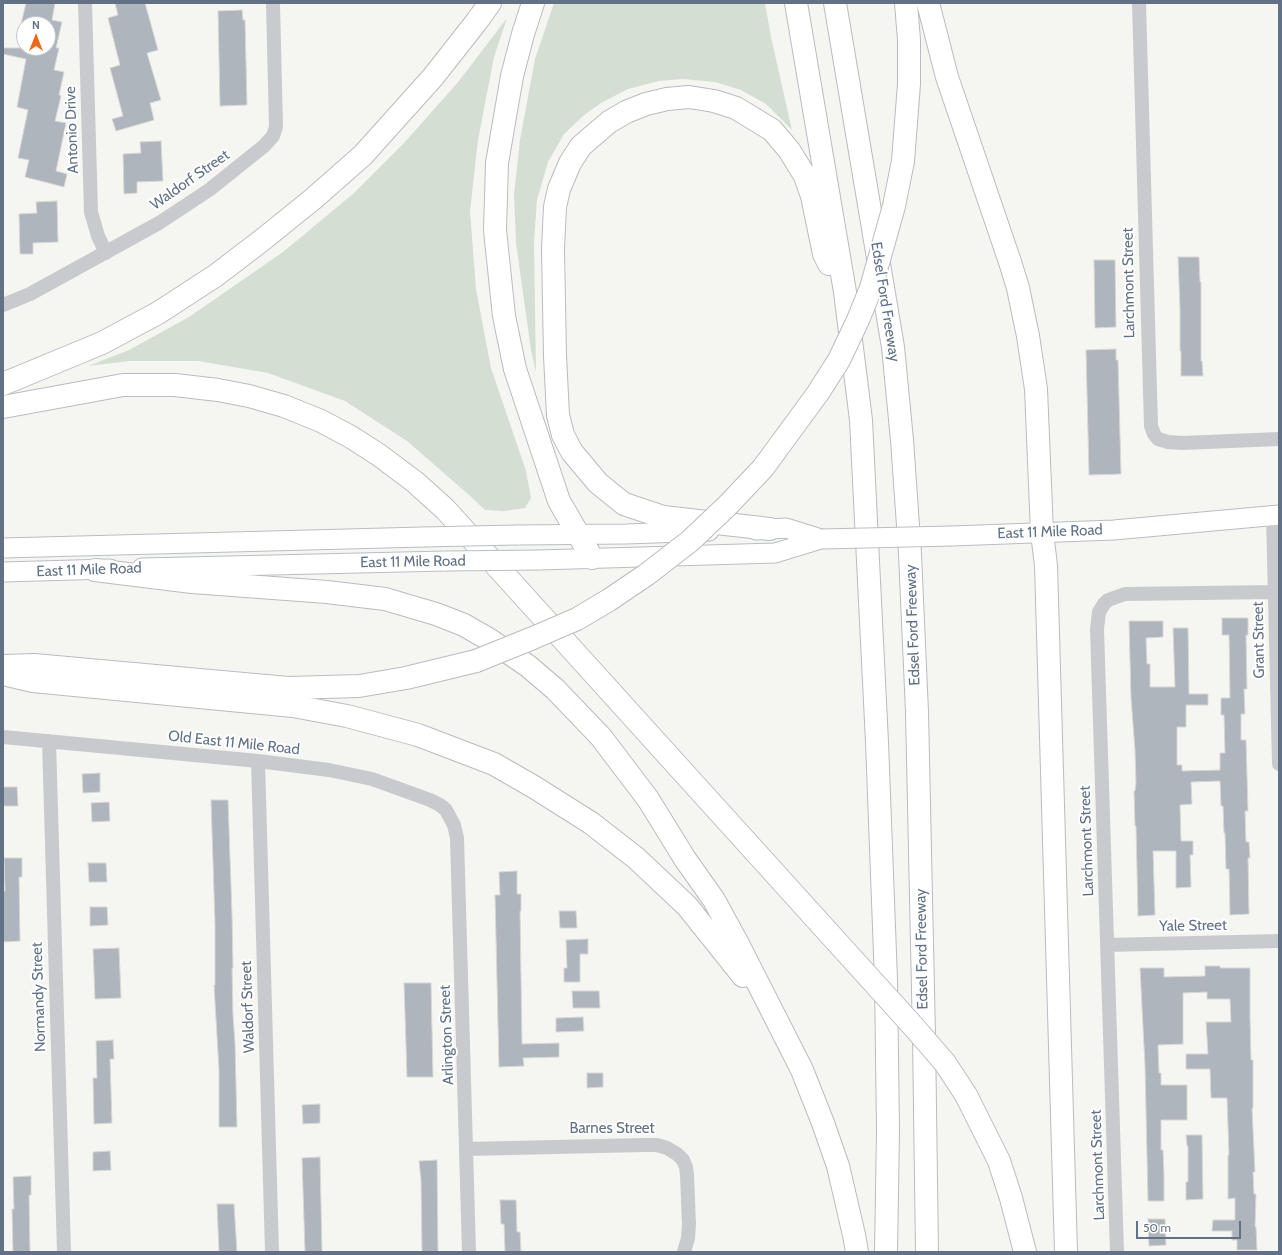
<!DOCTYPE html>
<style>
body{margin:0}
#map{position:relative;width:1282px;height:1255px;overflow:hidden;background:#f5f6f2;font-family:Cabin,sans-serif}
canvas{display:block}
.frame{position:absolute;inset:0;border:4px solid #627186;pointer-events:none}
.north{position:absolute;left:16px;top:16px;width:40px;height:40px;box-sizing:border-box;background:#fff;border:1px solid #c0c6cf;border-radius:50%;rotate:0deg;font-size:11px;font-weight:700;line-height:16px;text-align:center;color:#627186}
.north::after{content:'';display:block;margin:auto;width:14px;height:18px;background:#f26716;clip-path:polygon(50% 0,100% 100%,50% 72%,0 100%)}
.scale{position:absolute;left:1136px;top:1221px;width:105px;height:18px;box-sizing:border-box;border:2px solid #627186;border-top:0;padding-left:5px;font-size:12px;line-height:14px;white-space:nowrap;color:#627186;-webkit-text-stroke:3px #fff;paint-order:stroke}
</style>
<div id="map">
<canvas width="1282" height="1255"></canvas>
<div class="frame"></div>
<div class="north">N</div>
<div class="scale">50 m</div>
</div>
<script>
const c = document.querySelector('canvas').getContext('2d');
c.lineJoin = 'round';
function fillPath(path, color) { c.fillStyle = color; c.fill(path, 'evenodd'); }
const toPath = rows => new Path2D(rows.map(r => 'M' + r).join(''));
function stroke(path, color, width, dash) { c.strokeStyle = color; c.lineWidth = width; c.lineCap = dash ? 'butt' : 'round'; c.setLineDash(dash || []); c.stroke(path); }
function drawText(font, color, halo, rows, align = 'center') {
  c.font = font + ' Cabin,sans-serif'; c.lineWidth = 4; c.setLineDash([]); c.textBaseline = 'middle'; c.strokeStyle = halo; c.fillStyle = color; for (const [text, x, y, turn = 0] of rows) {
    c.save(); c.translate(x, y); c.rotate((+turn || 0) * Math.PI / 180); c.textAlign = isNaN(turn) ? turn : align; if (halo) c.strokeText(text, 0, 0); c.fillText(text, 0, 0); c.restore();
  }
}
fillPath(toPath([
 [554,3,765,3,771,37,792,130,766,104,741,90,715,82,683,79,659,81,628,89,601,103,583,116,564,134,548,162,537,200,534,242,536,372,531,350,516,243,514,195,520,140,535,59],
 [507,18,494,57,478,140,470,211,476,289,491,368,526,471,531,498,525,508,504,511,485,510,468,494,407,441,345,401,268,373,198,361,130,361,88,366,129,350,189,317,283,252,354,193,405,142,459,81]
]), '#d5ded2');
const building = toPath([
 [26,3,55,3,52,20,62,22,56,48,59,48,54,70,64,72,59,95,61,96,55,121,66,123,56,171,67,174,64,187,25,177,29,160,18,158,28,110,17,107,26,59,3,54,3,48,48,48,48,24,21,24,26,3],
 [115,3,145,3,158,50,147,53,161,100,150,103,154,120,116,131,112,119,123,116,110,68,120,65,108,18,118,15,115,3],
 [242,10,243,20,245,20,247,105,220,106,218,11,242,10],
 [161,141,163,181,137,182,137,193,124,194,123,154,141,153,140,142,161,141],
 [57,201,58,242,33,243,33,254,20,254,19,214,37,213,36,202,57,201],
 [1178,257,1199,257,1200,282,1201,282,1201,361,1202,361,1203,376,1181,376,1181,351,1180,351,1180,309,1178,257],
 [1094,260,1115,260,1116,327,1095,328,1094,260],
 [1116,349,1116,360,1118,360,1121,474,1089,475,1086,350,1116,349],
 [1222,618,1248,618,1248,635,1246,635,1247,689,1244,689,1245,714,1241,714,1241,740,1246,740,1248,811,1245,811,1246,842,1249,842,1250,858,1248,858,1249,914,1230,915,1229,869,1226,869,1225,833,1224,833,1223,806,1221,806,1220,781,1191,782,1192,804,1180,805,1181,841,1193,841,1193,855,1190,855,1191,887,1176,888,1176,851,1153,851,1155,915,1138,916,1136,826,1135,826,1134,791,1135,791,1136,783,1135,750,1131,698,1129,621,1163,621,1163,637,1146,638,1147,664,1150,664,1150,687,1175,687,1173,628,1188,628,1189,694,1208,694,1208,705,1186,705,1186,727,1177,727,1177,765,1182,765,1182,771,1220,770,1220,753,1225,753,1224,715,1221,715,1221,698,1230,698,1229,635,1222,635,1222,618],
 [100,773,100,792,83,793,82,774,100,773],
 [3,787,17,787,18,806,3,806,3,787],
 [211,800,228,800,232,915,233,968,232,968,233,1016,235,1043,237,1127,219,1127,219,1070,214,985,215,985,215,924,211,800],
 [109,802,110,821,92,822,91,803,109,802],
 [4,858,22,858,22,877,19,877,20,941,3,942,3,891,5,891,4,858],
 [88,863,106,863,107,882,89,882,88,863],
 [517,871,517,894,521,894,521,911,520,911,522,1044,559,1043,559,1057,523,1058,524,1066,499,1067,495,895,500,895,499,872,517,871],
 [90,907,107,907,108,925,90,926,90,907],
 [559,911,576,911,577,928,560,928,559,911],
 [588,939,588,954,580,954,580,982,564,982,564,968,567,968,566,940,588,939],
 [119,948,121,998,95,999,93,949,119,948],
 [1205,966,1220,966,1220,968,1250,968,1250,1017,1251,1060,1253,1060,1253,1108,1252,1108,1255,1172,1253,1172,1254,1194,1256,1194,1255,1227,1256,1227,1257,1250,1237,1250,1237,1240,1232,1240,1232,1231,1212,1231,1213,1220,1235,1220,1235,1198,1228,1199,1228,1155,1229,1155,1227,1098,1211,1098,1210,1069,1186,1069,1186,1054,1208,1054,1206,1022,1231,1022,1230,999,1207,999,1207,992,1183,993,1183,1044,1158,1045,1159,1073,1161,1073,1161,1085,1187,1085,1187,1120,1161,1120,1161,1150,1163,1150,1164,1176,1164,1201,1148,1201,1145,1066,1140,968,1164,968,1164,977,1205,976,1205,966],
 [404,983,431,983,433,1077,407,1077,404,983],
 [572,991,599,991,600,1008,573,1008,572,991],
 [583,1017,584,1031,556,1032,556,1018,583,1017],
 [113,1040,114,1059,110,1059,112,1123,94,1124,93,1078,97,1078,96,1041,113,1040],
 [587,1073,603,1073,603,1087,587,1088,587,1073],
 [320,1104,320,1123,303,1124,302,1105,320,1104],
 [1186,1135,1202,1135,1203,1199,1186,1200,1186,1182,1188,1182,1188,1146,1187,1146,1186,1135],
 [110,1151,111,1170,93,1171,93,1152,110,1151],
 [320,1157,322,1252,305,1252,302,1158,320,1157],
 [437,1160,438,1252,422,1252,421,1180,419,1161,437,1160],
 [31,1176,31,1195,29,1195,30,1252,13,1252,12,1209,14,1209,13,1177,31,1176],
 [500,1200,516,1200,517,1232,520,1232,521,1252,505,1252,504,1224,501,1224,500,1200],
 [217,1204,234,1204,237,1252,219,1252,217,1204],
 [1148,1219,1165,1219,1166,1245,1149,1246,1148,1219]
]);
fillPath(building, '#afb5bd');
stroke(building, '#d7d7d5', 1);
const secondary = toPath([
 [756,530,786,528,821,539],
 [517,535,626,534,709,531],
 [952,536,1114,530,1279,515],
 [3,548,423,537],
 [539,560,775,553,821,539],
 [142,568,446,561],
 [3,572,110,569]
]);
const motorway = toPath([
 [533,3,523,34,512,76,497,163,495,230,504,316,515,369,559,501,592,558],
 [796,3,845,292,861,420,877,742,886,980,888,1131,886,1252],
 [835,3,893,347,902,440,910,554,917,712,924,1036,927,1252],
 [928,3,947,77,1010,262,1018,288,1028,336,1036,389,1042,533,1046,565,1066,1252],
 [903,161,909,84,909,40,906,3],
 [3,384,102,343,158,313,215,276,261,241,313,199,363,155,433,77,477,21,490,3],
 [3,407,123,385,175,385,218,390,249,396,284,406,321,421,351,437,379,455,415,482,445,509,846,952],
 [770,529,663,517,624,504,598,483,572,452,563,435,558,415,555,356,553,249,555,207,559,189,570,163,581,146,609,122,626,112,646,104,667,99,689,97,714,101,736,108,772,130,789,150,805,176,812,196,824,254,829,264],
 [95,570,192,582,327,592,385,599,436,614,464,625,490,640,528,666,555,689,601,737,648,799,685,859,714,900,738,944,802,1070,823,1123,838,1166,854,1235,857,1252],
 [4,666,34,665,288,688,359,686,406,678,476,661],
 [3,674,33,681,293,706,347,716,418,735,494,764,534,787,591,823,636,858,687,906,743,976],
 [966,1095,999,1161,1011,1198,1025,1252]
]);
stroke(secondary, '#b9bdc3', 21);
stroke(motorway, '#b9bcbf', 24);
stroke(toPath([
 [85,3,91,212,98,236,106,253],
 [1139,3,1151,426,1154,434,1158,439,1168,442,1182,443,1279,439],
 [3,305,30,294,159,223,209,190,264,146,273,136,276,127,273,3],
 [1273,515,1279,764],
 [3,737,258,761,329,770,372,779,430,800,440,805,446,810,454,825,457,838,469,1252],
 [49,741,64,1252],
 [258,761,272,1252],
 [1107,945,1279,941],
 [467,1149,644,1145,657,1145,667,1148,677,1154,683,1160,686,1167,687,1175,689,1224,688,1238,684,1252],
 [1117,1252,1097,629,1099,612,1104,604,1108,600,1125,594,1275,592]
]), '#c8cace', 14);
stroke(secondary, '#fff', 19);
stroke(motorway, '#fff', 22);
const secondaryBridge = toPath([
 [423,537,517,535],
 [821,539,952,536],
 [446,561,539,560]
]);
const motorwayBridge = toPath([
 [476,661,533,638,577,619,609,600,646,575,690,541,727,506,763,468,818,393,839,360,858,320,871,288,894,206,903,161],
 [846,952,913,1026,945,1063,966,1095]
]);
stroke(secondaryBridge, '#b9bdc3', 21, []);
stroke(motorwayBridge, '#b9bcbf', 24, []);
stroke(secondaryBridge, '#fff', 19);
stroke(motorwayBridge, '#fff', 22);
drawText('15px', '#627186', '#fff', [
 ["Antonio Drive",72,130,-92],
 ["Waldorf Street",190,180,-35],
 ["Larchmont Street",1129,283,-91],
 ["Edsel Ford Freeway",885,302,81],
 ["East 11 Mile Road",1050,532,-2],
 ["East 11 Mile Road",413,562,-1],
 ["East 11 Mile Road",89,570,-2],
 ["Edsel Ford Freeway",913,625,-92],
 ["Grant Street",1259,640,-91],
 ["Old East 11 Mile Road",234,743,6],
 ["Larchmont Street",1087,841,-92],
 ["Yale Street",1193,926,-1],
 ["Edsel Ford Freeway",922,949,-91],
 ["Normandy Street",39,997,-92],
 ["Waldorf Street",248,1007,-92],
 ["Arlington Street",447,1035,-92],
 ["Barnes Street",612,1129],
 ["Larchmont Street",1098,1165,-92]
]);
</script>
